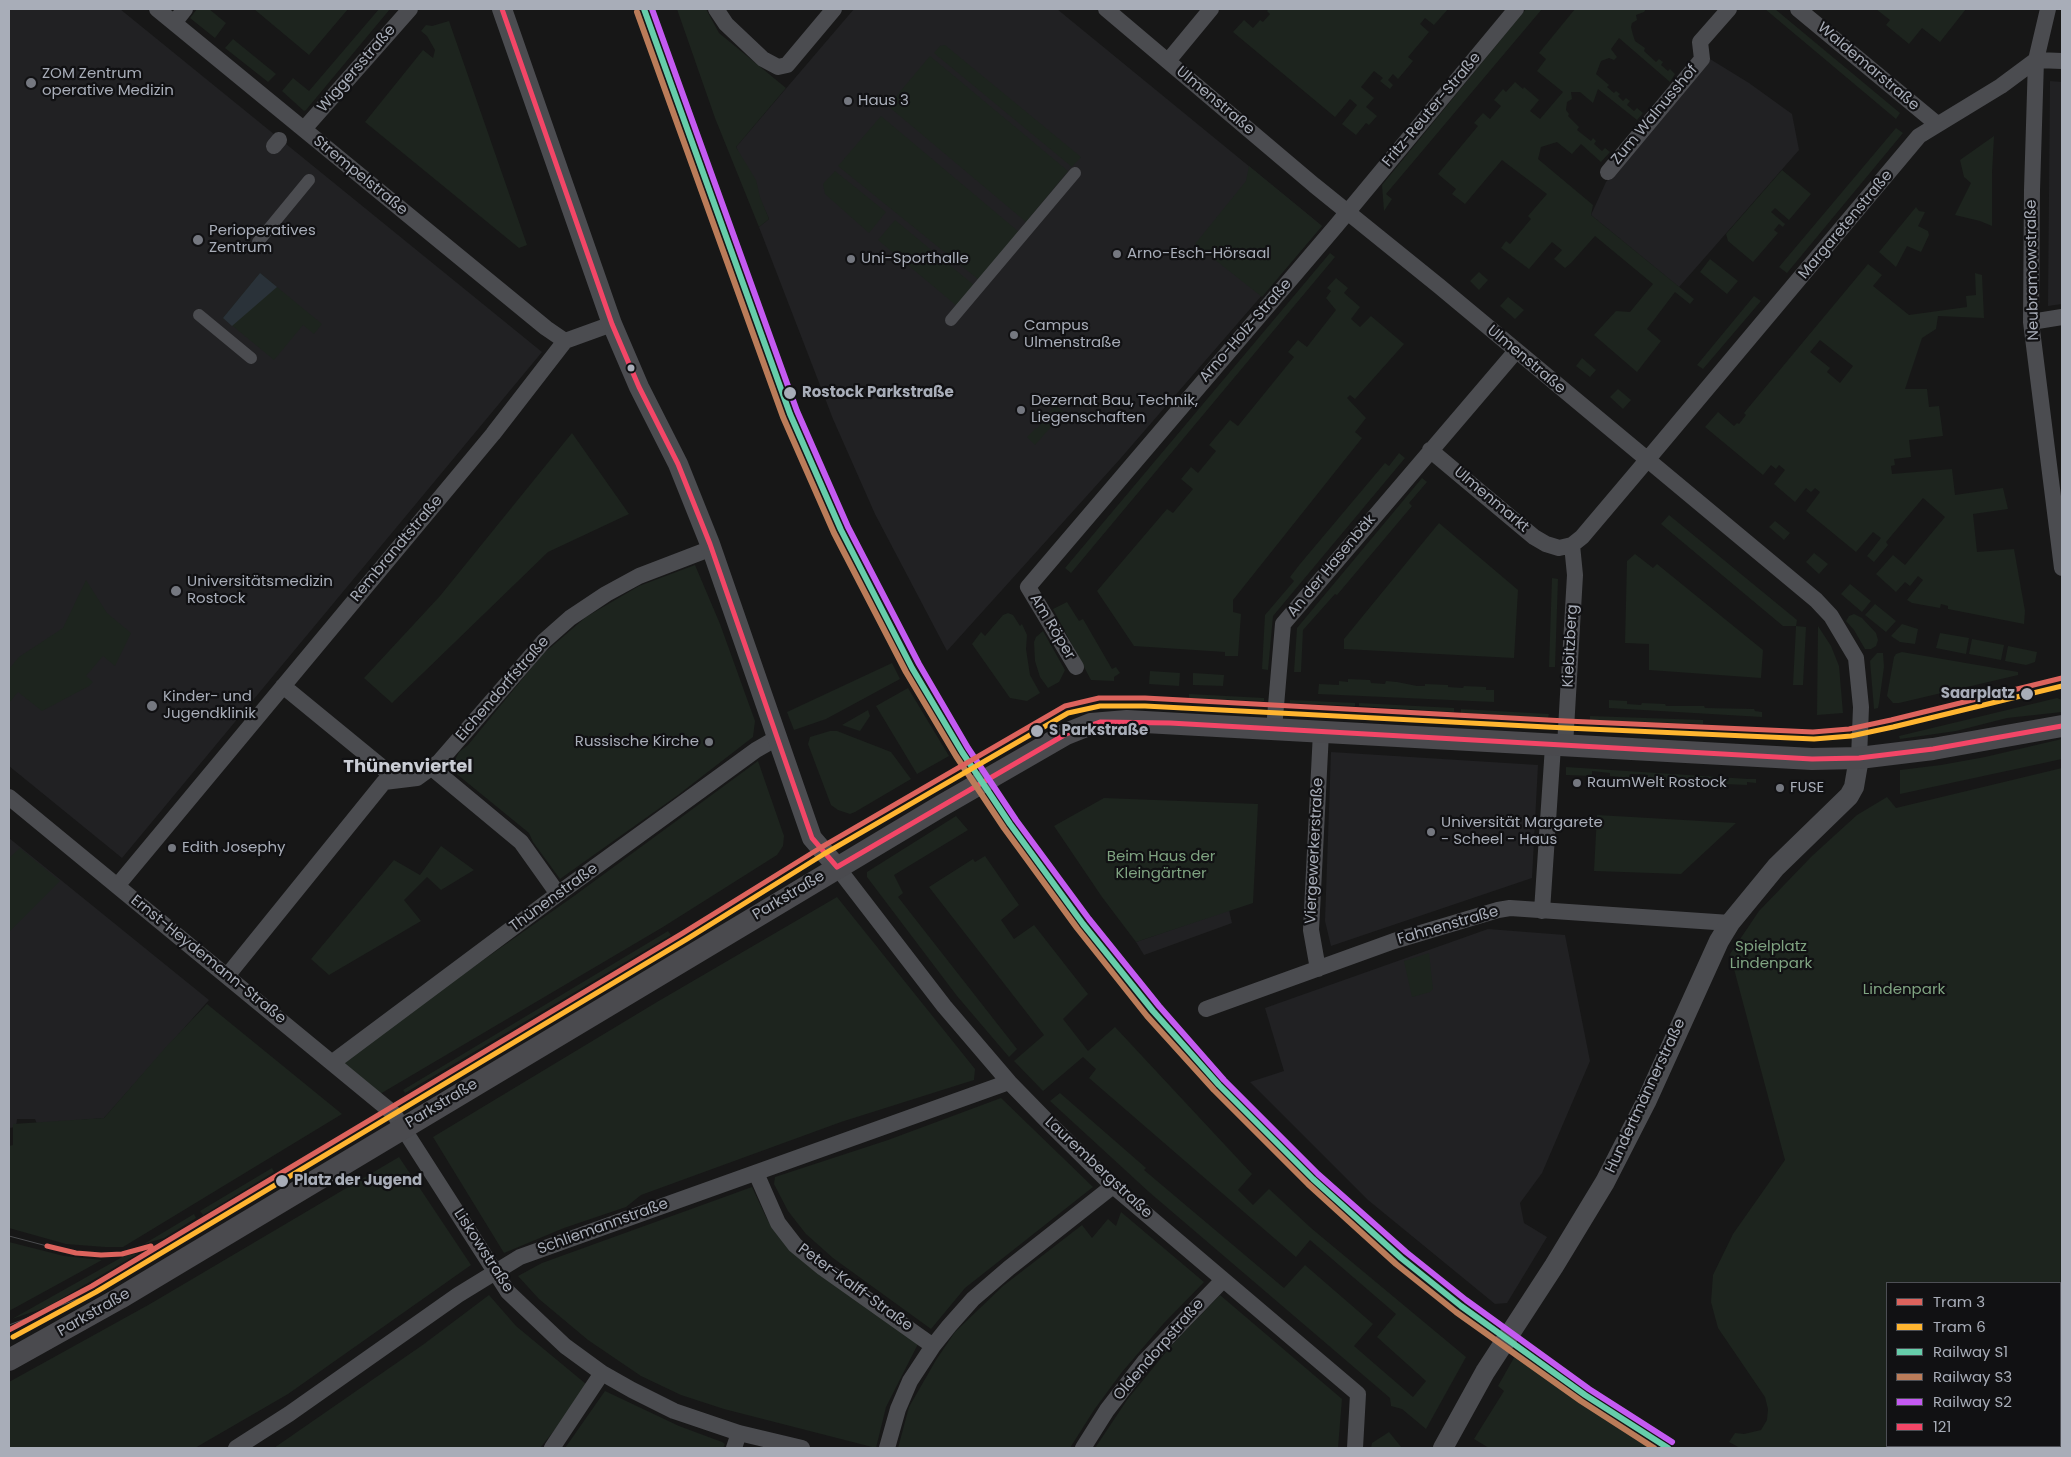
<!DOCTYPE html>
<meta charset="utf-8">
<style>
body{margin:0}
#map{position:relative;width:2071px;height:1457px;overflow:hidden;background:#171717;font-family:Poppins,sans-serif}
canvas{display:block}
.frame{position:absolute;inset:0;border:10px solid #a8adb8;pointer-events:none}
.legend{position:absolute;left:1886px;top:1282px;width:175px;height:165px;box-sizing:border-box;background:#111113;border:1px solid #4d4f55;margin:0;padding:6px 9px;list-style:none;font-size:15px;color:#a8adb8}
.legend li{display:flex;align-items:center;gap:10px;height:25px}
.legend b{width:25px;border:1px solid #4d4f55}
</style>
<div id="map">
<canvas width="2071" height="1457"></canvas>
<div class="frame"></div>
<ul class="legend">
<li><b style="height:6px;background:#dd635d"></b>Tram 3</li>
<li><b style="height:6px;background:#ffb530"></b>Tram 6</li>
<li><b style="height:6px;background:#66cdaa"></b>Railway S1</li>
<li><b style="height:6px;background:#bb7c59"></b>Railway S3</li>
<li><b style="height:6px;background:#c45af2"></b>Railway S2</li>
<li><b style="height:6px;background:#f34667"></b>121</li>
</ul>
</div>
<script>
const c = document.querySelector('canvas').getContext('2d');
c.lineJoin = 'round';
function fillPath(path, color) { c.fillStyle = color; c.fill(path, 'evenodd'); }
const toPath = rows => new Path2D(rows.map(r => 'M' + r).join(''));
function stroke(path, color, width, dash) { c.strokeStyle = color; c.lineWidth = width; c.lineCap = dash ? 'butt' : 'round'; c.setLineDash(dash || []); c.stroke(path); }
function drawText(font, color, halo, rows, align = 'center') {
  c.font = font + ' Poppins,sans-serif'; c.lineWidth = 4.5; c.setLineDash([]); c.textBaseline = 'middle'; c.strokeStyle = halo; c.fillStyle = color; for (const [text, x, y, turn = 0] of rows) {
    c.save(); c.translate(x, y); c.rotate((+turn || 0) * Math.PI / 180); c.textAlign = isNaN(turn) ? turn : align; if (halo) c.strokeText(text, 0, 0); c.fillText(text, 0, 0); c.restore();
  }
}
fillPath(toPath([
 [9,9,120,9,542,352,122,858,9,766],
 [854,9,1057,9,1322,226,1120,459,947,651,875,514,833,419,759,227,769,219,736,147],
 [1710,59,1749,83,1792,114,1799,150,1679,287,1591,215,1606,182],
 [2050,81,2062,82,2062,304,2048,306],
 [1331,752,1538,765,1532,878,1331,946,1325,921],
 [9,838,209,1000,104,1118,37,1124,35,1119,17,1119,16,1127,9,1128],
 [1229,910,1232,923,1144,955,1136,942],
 [1488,929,1565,935,1590,1061,1542,1173,1520,1203,1524,1223,1547,1237,1507,1303,1495,1304,1368,1200,1250,1082,1284,1071,1265,1008]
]), '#212123');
fillPath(toPath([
 [197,9,209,9,226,23,215,38,190,18],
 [254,9,348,9,309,55],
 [379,9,390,9,306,110,304,111,282,91,293,78,309,91],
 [677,9,706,9,719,33,786,88,736,147,756,180,760,197,769,219,759,227,715,118],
 [1269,9,1448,9,1434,25,1425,18,1420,24,1429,32,1408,57,1413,61,1398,79,1393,74,1388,80,1393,85,1390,89,1380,81,1383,78,1374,71,1361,87,1374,98,1366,107,1377,116,1369,125,1366,123,1356,135,1342,124,1357,105,1350,99,1335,117,1233,32,1244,20,1253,28,1260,20,1263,22,1270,14,1267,11],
 [1526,9,1542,9,1386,194,1392,199,1384,211,1382,185],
 [1575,9,1646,9,1644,12,1636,15,1637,20,1632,23,1631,27,1633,35,1635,41,1645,48,1644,51,1656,62,1659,59,1663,62,1661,65,1668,71,1670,69,1675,74,1670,82,1619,38,1611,49,1617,57,1614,60,1609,58,1601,61,1596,74,1609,85,1607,87,1614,93,1616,91,1620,94,1618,96,1623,101,1626,98,1630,101,1627,105,1634,111,1637,108,1643,113,1637,120,1598,89,1593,103,1580,92,1571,92,1572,99,1567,102,1566,110,1569,114,1568,116,1579,127,1577,130,1591,141,1593,138,1596,141,1594,144,1602,151,1605,148,1610,152,1601,162,1581,144,1572,154,1557,142,1541,147,1538,159,1593,205,1591,215,1694,299,1690,304,1675,292,1647,329,1661,341,1637,372,1594,335,1616,311,1630,312,1653,284,1595,236,1571,263,1565,268,1554,259,1562,250,1552,242,1529,269,1501,248,1506,241,1510,244,1531,219,1528,216,1547,194,1502,160,1465,204,1452,194,1456,189,1438,174,1478,126,1474,123,1483,113,1490,119,1501,106,1494,100,1503,89,1506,92,1515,82,1523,89,1524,87,1539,100,1530,111,1540,119,1563,92,1537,71,1546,59,1539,53],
 [1765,9,1775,9,1900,113,1896,119],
 [1876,9,1966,9,1940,42,1922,28,1909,44,1886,25,1890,20],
 [449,21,527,245,519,248,365,122,423,50,433,58,435,50,427,36,421,31,426,25,432,26],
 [233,39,276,74,268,82,225,48],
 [945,45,1081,157,1072,167,934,53,940,46],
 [930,56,1068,171,1026,222,888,106],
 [881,116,1019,232,979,280,838,166],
 [1896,128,1903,133,1787,273,1779,267],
 [1994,136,1992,173,1992,226,1980,221,1955,215,1971,183,1964,177,1960,160],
 [1249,166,1322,226,1262,297,1195,244,1246,181],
 [1782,170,1811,194,1789,220,1775,208,1771,212,1785,224,1783,227,1779,224,1774,230,1778,233,1753,262,1728,241,1726,234],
 [835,171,886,212,869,233,825,194,823,184],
 [1916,207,1919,211,1925,212,1918,226,1928,231,1929,235,1921,252,1907,246,1896,267,1879,252],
 [895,220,975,286,958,307,878,240],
 [1330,253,1335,257,1071,573,1065,568],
 [1710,259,1738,281,1727,294,1700,272],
 [1868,264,1882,275,1873,286,1909,315,1967,307,1966,296,1976,295,1975,273,1982,275,1984,318,1938,316,1936,329,1922,338,1905,389,1927,389,1929,407,1939,406,1943,436,1909,440,1911,457,1894,459,1895,465,1891,466,1892,474,1952,469,1955,495,2003,488,2008,509,1973,514,1977,552,2014,549,2025,611,2024,624,1948,609,1948,606,1941,604,1940,608,1912,603,1907,600,1923,580,1918,576,1910,586,1905,582,1896,592,1876,574,1893,555,1905,565,1945,517,1923,498,1886,542,1888,545,1874,562,1867,556,1881,538,1873,532,1856,552,1806,511,1820,492,1815,488,1811,492,1806,488,1795,502,1774,484,1785,470,1779,465,1776,469,1771,465,1763,475,1705,427,1718,412,1734,426,1737,423,1739,424,1746,415,1744,413],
 [1820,340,1853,366,1840,383,1827,372,1830,368,1810,352],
 [1479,272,1488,280,1479,290,1470,281],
 [260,273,322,324,314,334,303,325,274,360,223,318],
 [1336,278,1348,288,1344,293,1360,307,1351,319,1360,327,1371,316,1404,344,1355,399,1350,395,1347,398,1366,418,1355,432,1362,438,1233,600,1233,612,1241,614,1238,656,1225,656,1225,652,1134,646,1097,591,1167,509,1173,513,1193,489,1181,479,1191,467,1198,473,1216,451,1209,445,1230,420,1238,426,1294,357,1288,352,1298,340,1307,347,1336,310,1326,298,1331,291,1327,288],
 [1754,296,1761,301,1703,369,1697,365],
 [1508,297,1524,310,1515,319,1500,306],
 [1582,358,1596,370,1590,377,1576,366],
 [1618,389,1631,400,1623,409,1610,397],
 [1055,405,1064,412,1035,445,1027,437,1036,428,1037,429],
 [572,433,629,514,548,552,392,703,364,678,440,596],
 [1399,453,1405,458,1273,616,1268,670,1262,669,1265,615,1294,581,1290,577,1300,564,1385,463,1389,466],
 [1422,478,1427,482,1409,503,1412,506,1337,595,1335,594,1303,630,1301,672,1294,672,1297,628],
 [1669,515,1797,620,1796,626,1806,627,1803,685,1793,685,1796,626,1783,626,1661,524],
 [1775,521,1790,533,1784,540,1769,527],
 [1439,523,1518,590,1514,658,1344,649,1344,639],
 [1814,553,1828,564,1819,574,1806,562],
 [1635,554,1653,568,1657,564,1763,650,1761,678,1649,670,1649,644,1625,643,1627,561],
 [695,565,720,624,755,721,753,737,678,795,560,879,533,842,529,833,453,771,453,764,459,752,468,745,543,654,586,617,639,586],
 [1552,578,1558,579,1555,667,1549,667],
 [86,580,107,613,131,633,115,666,103,656,86,676,93,682,89,686,42,711,18,692,9,703,9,669,19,657,63,628],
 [1850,584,1871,601,1862,612,1841,594],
 [1067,602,1079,621,1083,619,1112,669,1116,667,1120,673,1114,677,1114,681,1091,680,1053,609],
 [1875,604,1896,621,1886,632,1865,615],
 [1008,613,1013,615,1020,626,1022,624,1027,635,1026,649,1030,675,1040,693,1027,701,1010,698,972,644,981,632,985,636,1003,615],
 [1854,614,1862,618,1876,633,1878,640,1876,646,1871,649,1865,649,1854,630,1846,621,1849,616],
 [1902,624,1918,629,1915,644,1900,642,1891,636],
 [1818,626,1831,646,1839,666,1843,713,1817,715],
 [1043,631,1065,670,1059,682,1048,688,1040,677,1035,661,1034,642,1036,637],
 [1940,633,1969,638,1966,654,1936,648],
 [1972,639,2004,645,2001,660,1969,654],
 [2008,646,2037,652,2035,662,2026,665,2005,661],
 [1902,652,2018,672,2018,675,1899,703,1893,703,1887,696,1894,657,1896,654],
 [1877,653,1883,653,1884,667,1879,703,1878,708,1874,709,1870,661],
 [892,663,900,679,826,719,794,730,787,712],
 [1150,671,1180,673,1179,686,1149,684],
 [1193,673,1224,675,1223,686,1193,685],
 [1348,679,1370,680,1371,683,1385,684,1386,681,1397,682,1417,686,1425,686,1425,684,1448,685,1448,687,1463,688,1464,686,1486,687,1486,690,1494,690,1494,702,1318,694,1319,684,1339,685,1339,681,1348,682],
 [908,688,949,756,917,774,876,706],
 [1189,694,1264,698,1264,701,1189,698],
 [2057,698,2062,700,2062,712,2007,718,1956,731,1900,739,1899,736],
 [1290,700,1355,703,1355,706,1290,703],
 [1609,700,1627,701,1627,704,1641,705,1642,703,1665,704,1666,706,1704,706,1705,708,1754,709,1755,711,1762,712,1762,717,1609,708],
 [1359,703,1454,708,1454,712,1359,706],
 [1461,709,1549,714,1548,718,1461,713],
 [868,710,870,716,860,731,842,725],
 [1590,716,1703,720,1703,724,1590,720],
 [830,731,837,731,891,752,911,779,855,812,850,814,838,810,831,805,808,744,810,737],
 [2062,739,2062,759,1900,794,1900,770,1941,765,1985,757],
 [758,761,784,836,783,846,777,855,663,927,380,1094,340,1061,574,896],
 [1566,767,1748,779,1756,779,1756,783,1747,782,1747,785,1724,784,1724,781,1708,780,1707,783,1686,782,1686,778,1668,777,1667,780,1648,779,1648,775,1639,774,1630,774,1629,778,1610,776,1610,773,1592,771,1592,776,1566,775],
 [2062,768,2062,1448,1740,1448,1729,1442,1735,1433,1744,1434,1761,1430,1767,1420,1768,1409,1765,1397,1718,1328,1711,1302,1713,1275,1733,1234,1785,1160,1730,954,1759,911,1812,856,1857,815,1887,797,1896,808],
 [1887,1283,2060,1283,2060,1446,1887,1446],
 [1104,798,1258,804,1253,903,1136,942,1102,897,1054,826],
 [1597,815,1736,823,1681,874,1594,871],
 [956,816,968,830,894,875,903,893,898,897,1017,1049,1009,1057,957,996,867,877,867,872],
 [441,846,474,870,441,890,427,877,404,900,421,921,329,975,311,959,394,860,420,875],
 [20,848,60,881,9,932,9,858],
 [985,856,1019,905,1001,920,1014,939,1034,925,1088,994,1063,1019,1088,1051,1115,1027,1252,1174,1238,1190,1253,1205,1269,1189,1311,1228,1466,1357,1426,1429,1402,1409,1391,1406,1390,1398,1149,1192,1050,1101,1060,1093,1146,1168,1144,1170,1284,1288,1305,1265,1373,1324,1354,1346,1413,1397,1426,1381,1377,1337,1396,1314,1310,1240,1296,1257,1089,1078,1096,1069,1083,1057,1043,1091,1014,1061,1044,1035,929,887,973,859,975,862],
 [837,897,975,1069,974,1080,841,1122,641,1195,626,1207,564,1228,504,1253,433,1137,657,1002],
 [668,931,671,935,405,1093,403,1090],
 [1429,953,1433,989,1430,992,1412,997,1404,961],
 [207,1004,342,1114,123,1247,105,1247,66,1244,9,1228,9,1146,13,1145,13,1124,104,1118,165,1048],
 [1001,1098,1093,1187,965,1288,931,1329,833,1258,806,1234,788,1211,774,1184,775,1177,888,1140],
 [399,1157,471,1265,288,1394,195,1448,9,1448,9,1382,150,1304],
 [272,1168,274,1172,203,1215,200,1211],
 [752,1187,767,1219,790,1249,918,1344,886,1407,876,1448,724,1409,681,1395,641,1376,588,1340,539,1299,518,1276,542,1263],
 [1121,1212,1204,1282,1164,1323,1122,1372,1094,1410,1070,1448,898,1448,909,1407,936,1360,955,1332,1003,1286,1082,1225,1092,1238,1108,1219,1116,1226],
 [194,1214,196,1218,164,1238,144,1244],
 [9,1242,64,1256,102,1260,9,1311],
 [139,1253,47,1307,12,1319,124,1256],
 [489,1295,516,1326,586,1384,566,1416,540,1448,274,1448,424,1344],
 [1220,1295,1342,1399,1338,1448,1095,1448,1127,1400,1170,1347],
 [1515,1356,1654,1448,1489,1448,1474,1439,1504,1391,1498,1386],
 [605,1391,679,1426,722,1442,725,1444,723,1448,565,1448],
 [1389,1432,1402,1448,1371,1448,1372,1443]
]), '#1d241e');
fillPath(toPath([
 [260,273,277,287,232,326,223,318]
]), '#2a3239');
stroke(toPath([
 [258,242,309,180],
 [199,315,251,358],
 [951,320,1075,173]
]), '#4b4c50', 12);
stroke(toPath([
 [157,9,546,328,565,341],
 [716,9,726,24,763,59,778,67,787,65,834,9],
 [1106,9,1314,185,1439,286,1816,600,1831,616,1856,658,1861,707,1859,758],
 [1798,9,1937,124],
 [174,23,185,9],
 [1168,61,1211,9],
 [2062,61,2036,60,2032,190,2031,322,2062,568],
 [304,129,410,9],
 [274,146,279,140],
 [1608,172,1702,59,1700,42,1729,9],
 [2031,322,2062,317],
 [1430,450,1534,537,1546,544,1559,548,1572,545,1582,537,1637,472,1919,136,2001,86,2036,60,2048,9],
 [1076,667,1028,587,1336,226,1516,9],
 [283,686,383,768,393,780],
 [1274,729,1283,624,1516,351],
 [1565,746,1575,575,1572,545],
 [432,768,521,842,558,894],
 [9,797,394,1114,508,1292,565,1346,602,1373,632,1390,674,1411,739,1433,802,1448],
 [837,867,944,1006,1009,1082,1050,1124,1113,1186,1358,1394,1355,1448],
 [117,886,493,434,565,341,612,324],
 [1542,911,1553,746],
 [1318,969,1311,930,1321,732],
 [227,976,384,782,417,778,439,762,544,641,570,618,606,594,639,576,712,548],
 [1206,1009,1394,941,1498,910,1510,908,1730,923],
 [333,1062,558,894,756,750,777,738],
 [756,1173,778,1223,795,1245,823,1268,933,1346],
 [236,1448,289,1414,458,1295,520,1257,1009,1082],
 [552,1448,602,1373],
 [734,1448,739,1433],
 [887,1448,898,1409,910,1381,933,1346,949,1326,973,1299,1009,1268,1113,1186],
 [1083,1448,1107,1410,1145,1361,1223,1280]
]), '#4b4c50', 16);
stroke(toPath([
 [502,9,612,324,639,387,678,464,710,544,812,838,837,867],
 [1443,1448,1485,1372,1554,1266,1605,1182,1646,1102,1719,941,1730,923,1776,867,1849,796,1854,787,1859,758]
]), '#4b4c50', 20);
stroke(toPath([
 [9,1360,120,1298,941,806,1066,734,1091,724,1127,721,1812,759,1859,758,1933,749,2062,726]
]), '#4a4a4e', 22);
stroke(toPath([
 [9,1236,47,1246],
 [9,1325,91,1294]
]), '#4b4c4f', 1);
stroke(toPath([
 [502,9,612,324,639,387,678,464,710,544,812,838,837,867],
 [837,867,1066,734,1100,722,1170,723,1812,759,1859,758,1933,749,2062,726]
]), '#f34667', 5);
stroke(toPath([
 [644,9,790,414,841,530,912,668,962,752,1010,824,1083,924,1153,1011,1219,1085,1313,1179,1401,1258,1461,1306,1585,1395,1668,1448]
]), '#66cdaa', 6);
stroke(toPath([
 [637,12,783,417,834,533,906,672,956,756,1004,828,1077,928,1147,1016,1214,1090,1308,1184,1396,1264,1456,1312,1581,1401,1654,1448]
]), '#bb7c59', 6);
stroke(toPath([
 [652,9,797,411,848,527,919,664,968,748,1016,820,1089,919,1159,1006,1224,1080,1318,1174,1406,1252,1466,1300,1589,1389,1672,1442]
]), '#c45af2', 6);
stroke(toPath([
 [47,1246,76,1253,101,1255,122,1254,151,1246],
 [9,1330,92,1286,683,933,820,848,1065,706,1099,698,1145,698,1566,721,1813,732,1849,729,1891,720,2062,678]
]), '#dd635d', 5);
stroke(toPath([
 [13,1337,96,1292,687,939,824,854,1068,713,1100,706,1145,706,1566,728,1814,739,1851,736,1893,727,2062,686]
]), '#ffb530', 5);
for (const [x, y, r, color] of [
 [31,83,6,"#757880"],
 [848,101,5,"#757880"],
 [198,240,6,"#757880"],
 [1117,254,5,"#757880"],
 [851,259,5,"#757880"],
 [1014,335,5,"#757880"],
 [631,368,4.5,"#a8adb8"],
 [790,393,7,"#a8adb8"],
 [1021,410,5,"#757880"],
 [176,591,6,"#757880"],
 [2027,694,7,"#a8adb8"],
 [152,706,6,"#757880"],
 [1037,731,7,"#a8adb8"],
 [709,742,5,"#757880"],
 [1577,783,5,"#757880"],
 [1780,788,5,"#757880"],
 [1431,832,5,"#757880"],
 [172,848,5,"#757880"],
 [282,1181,7,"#a8adb8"]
]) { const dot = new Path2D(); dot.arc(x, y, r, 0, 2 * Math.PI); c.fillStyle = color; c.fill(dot); stroke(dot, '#111113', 2); }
drawText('15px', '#a8adb8', '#111113', [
 ["Waldemarstraße",1868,67,40],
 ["Wiggersstraße",357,69,-49],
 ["Ulmenstraße",1215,101,40],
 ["Fritz-Reuter-Straße",1432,110,-50],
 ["Zum Walnusshof",1655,115,-50],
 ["Strempelstraße",360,176,39],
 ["Margaretenstraße",1846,225,-50],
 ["Neubramowstraße",2033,270,-91],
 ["Arno-Holz-Straße",1246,331,-49],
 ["Ulmenstraße",1526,360,40],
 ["Ulmenmarkt",1491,500,40],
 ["Rembrandtstraße",397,549,-50],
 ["An der Hasenbäk",1332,566,-50],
 ["Am Röper",1052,627,59],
 ["Kiebitzberg",1571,646,-87],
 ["Eichendorffstraße",503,689,-49],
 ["Viergewerkerstraße",1315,851,-87],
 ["Parkstraße",789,896,-31],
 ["Thünenstraße",554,898,-36],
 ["Fahnenstraße",1448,926,-16],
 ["Ernst-Heydemann-Straße",208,960,39],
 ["Hundertmännerstraße",1646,1096,-65],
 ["Parkstraße",442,1104,-31],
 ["Laurembergstraße",1098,1168,43],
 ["Schliemannstraße",603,1227,-20],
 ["Liskowstraße",483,1251,57],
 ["Peter-Kalff-Straße",855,1288,36],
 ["Parkstraße",94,1313,-30],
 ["Oldendorpstraße",1159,1350,-49]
]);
drawText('15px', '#a8adb8', '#111113', [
 ["ZOM Zentrum",42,74],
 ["operative Medizin",42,91],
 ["Haus 3",858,101],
 ["Perioperatives",209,231],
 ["Zentrum",209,248],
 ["Arno-Esch-Hörsaal",1127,254],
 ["Uni-Sporthalle",861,259],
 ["Campus",1024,326],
 ["Ulmenstraße",1024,343],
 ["Dezernat Bau, Technik,",1031,401],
 ["Liegenschaften",1031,418],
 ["Universitätsmedizin",187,582],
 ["Rostock",187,599],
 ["Kinder- und",163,697],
 ["Jugendklinik",163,714],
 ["Russische Kirche",699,742,"right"],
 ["RaumWelt Rostock",1587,783],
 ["FUSE",1790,788],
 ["Universität Margarete",1441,823],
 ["- Scheel - Haus",1441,840],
 ["Edith Josephy",182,848]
], 'left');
drawText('bold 15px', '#a8adb8', '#111113', [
 ["Rostock Parkstraße",802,393],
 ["Saarplatz",2015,694,"right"],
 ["S Parkstraße",1049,731],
 ["Platz der Jugend",294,1181]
], 'left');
drawText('15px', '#7fa381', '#111113', [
 ["Beim Haus der",1161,857],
 ["Kleingärtner",1161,874],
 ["Spielplatz",1771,947],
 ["Lindenpark",1771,964],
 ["Lindenpark",1904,990]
]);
drawText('bold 18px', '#c9ccd4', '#111113', [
 ["Thünenviertel",408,767]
]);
</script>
